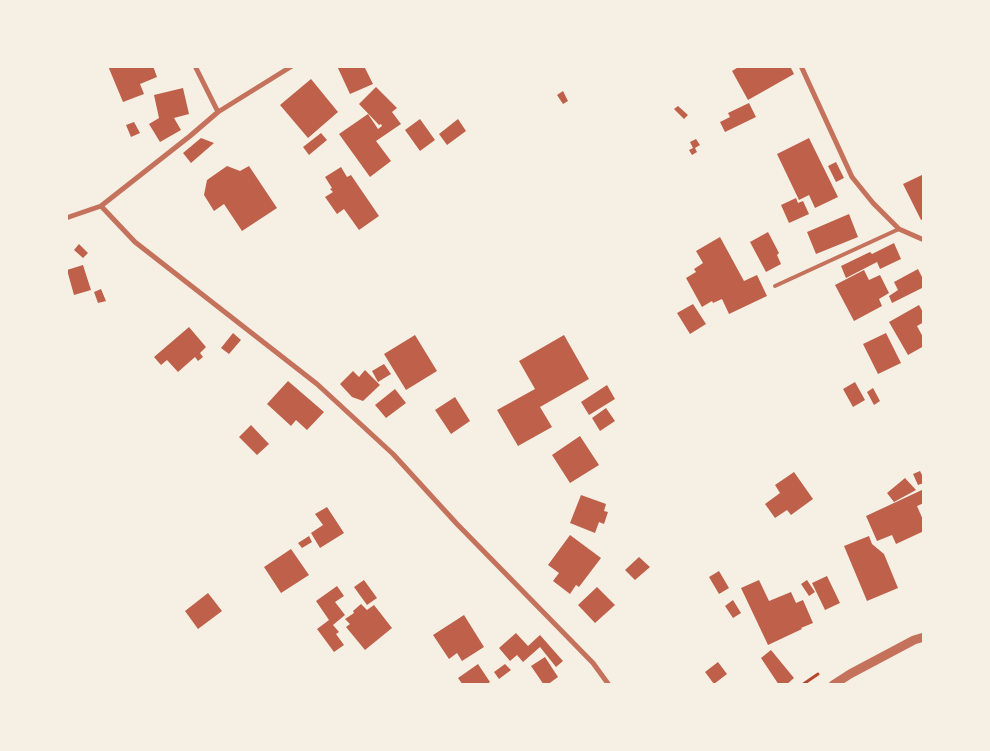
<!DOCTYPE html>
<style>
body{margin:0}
#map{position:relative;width:990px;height:751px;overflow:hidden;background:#f6efe4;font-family:Karla,sans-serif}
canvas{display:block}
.frame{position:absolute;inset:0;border:68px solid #f6efe4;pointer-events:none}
</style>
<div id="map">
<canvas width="990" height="751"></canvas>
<div class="frame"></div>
</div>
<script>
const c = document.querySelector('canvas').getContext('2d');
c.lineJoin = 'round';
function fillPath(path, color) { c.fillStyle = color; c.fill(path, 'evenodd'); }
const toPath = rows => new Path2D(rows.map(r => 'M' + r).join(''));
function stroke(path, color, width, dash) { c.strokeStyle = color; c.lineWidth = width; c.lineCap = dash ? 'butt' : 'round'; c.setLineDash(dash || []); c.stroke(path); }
fillPath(toPath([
 [108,66,153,66,157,77,140,84,144,94,123,102],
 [337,66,364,66,373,84,350,94],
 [740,66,790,66,794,74,748,100,732,71],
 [311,79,338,112,308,138,280,105],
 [376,87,397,108,392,112,401,124,376,141,391,161,370,177,339,134,368,114,378,129,382,126,381,124,379,125,359,104],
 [183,88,189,114,174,118,181,130,160,142,149,124,159,118,154,95],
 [563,91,568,101,563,104,557,95],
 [749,103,756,117,725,132,720,122,730,117,728,113],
 [678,106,688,115,684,119,674,109],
 [420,119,435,140,420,151,405,130],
 [458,119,466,131,447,145,439,134],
 [134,122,140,133,131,137,126,125],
 [321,133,327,140,309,155,303,147],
 [201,138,214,143,191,163,183,153],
 [809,138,838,197,815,208,809,195,799,200,777,154],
 [696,139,700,145,695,148,697,152,692,155,689,150,693,148,690,142],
 [836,162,844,178,836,182,828,166],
 [227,166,240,171,249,166,277,208,242,231,224,204,214,211,204,195,207,180],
 [341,167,347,177,351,175,379,216,359,230,344,209,337,214,325,197,333,192,330,189,332,188,325,177],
 [924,174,924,219,921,220,903,184],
 [796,198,798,203,803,201,809,214,789,223,781,205],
 [849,214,858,237,816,254,807,232],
 [768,232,779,253,777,255,781,264,766,272,750,242],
 [720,237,744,281,757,275,767,296,729,314,722,299,713,303,712,301,702,307,686,278,696,272,694,269,703,263,696,251],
 [894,243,901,259,880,269,877,262,846,278,841,266,870,252,872,254],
 [79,244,88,253,83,258,74,250],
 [83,265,91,290,74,295,67,270],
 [918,269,924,281,924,287,892,303,889,296,898,290,894,282],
 [864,270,869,280,880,275,889,293,879,299,882,306,854,321,835,285],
 [101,289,106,301,98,303,94,292],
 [693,304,706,324,690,334,677,313],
 [919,305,924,314,924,322,917,326,924,339,924,346,908,355,889,322],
 [189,327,206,347,200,353,203,357,198,361,195,357,178,372,167,360,161,365,154,357],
 [233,333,241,340,229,354,221,348],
 [886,333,901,363,878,374,863,344],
 [415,335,437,371,406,390,384,354],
 [564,335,589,379,540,407,552,427,518,446,497,410,535,389,519,361],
 [384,364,391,374,378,382,372,371],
 [365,370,380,385,363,401,352,397,340,384,353,371,359,377],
 [288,381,324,412,307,430,296,420,291,426,267,404],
 [855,382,865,400,853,407,843,389],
 [607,385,615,399,589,415,581,402],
 [873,388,880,401,874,405,867,392],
 [395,389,406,403,386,418,375,405],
 [455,397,470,421,451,434,435,410],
 [606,408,615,421,600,431,592,418],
 [251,425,269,444,257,455,239,437],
 [580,436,599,465,570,483,552,455],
 [920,471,924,479,924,483,918,485,913,474],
 [794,472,813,499,791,515,787,510,775,518,765,504,780,493,775,485],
 [905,478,916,490,894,502,887,493],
 [924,489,924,503,917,506,924,522,924,531,896,544,892,535,877,541,866,516],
 [581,495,606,504,604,511,608,512,604,524,599,522,595,533,570,523],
 [327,507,344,533,320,548,311,533,323,525,315,514],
 [570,535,601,558,579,587,576,585,570,594,553,581,559,573,548,565],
 [309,536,312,542,302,548,298,543],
 [869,536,872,544,884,554,898,588,867,601,844,546],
 [291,549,309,575,281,593,264,567],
 [639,557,650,567,635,580,625,570],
 [719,571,729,588,719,594,709,577],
 [827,576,840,603,825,610,812,583],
 [364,580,377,598,367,605,354,587],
 [759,580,769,601,791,592,796,603,803,600,813,623,801,628,802,629,768,645,741,588],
 [807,580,815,592,809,596,801,584],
 [337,586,344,596,335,602,345,615,333,625,339,632,336,634,344,645,334,652,317,629,329,620,316,601],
 [597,587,615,605,595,623,578,605],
 [208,593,222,611,198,629,185,611],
 [733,600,741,613,733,618,725,606],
 [361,604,367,610,374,605,392,628,365,650,346,627,350,624,345,619,354,613,353,611],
 [464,615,484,647,462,661,457,653,449,659,433,635],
 [516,633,528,646,540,635,563,661,556,667,540,647,523,662,517,655,510,661,499,648],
 [771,650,794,678,786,685,779,685,761,658],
 [545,657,558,677,547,685,544,685,531,666],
 [718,662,727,674,714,684,705,672],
 [478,664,490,682,486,685,463,685,458,678],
 [505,664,511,670,499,679,494,672]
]), '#bf614a');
stroke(toPath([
 [802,685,818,674]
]), '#b5482f', 3);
stroke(toPath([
 [775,286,899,229]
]), '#c5725c', 4);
stroke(toPath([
 [195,66,218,112],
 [801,66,852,177,873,203,899,229,924,240],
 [101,206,135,242,317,384,393,454,457,524,593,663,609,685],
 [66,218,101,206,190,136,218,112,292,66]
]), '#c5725c', 5);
stroke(toPath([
 [833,685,850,674,914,640,924,637]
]), '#c5725c', 9);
</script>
